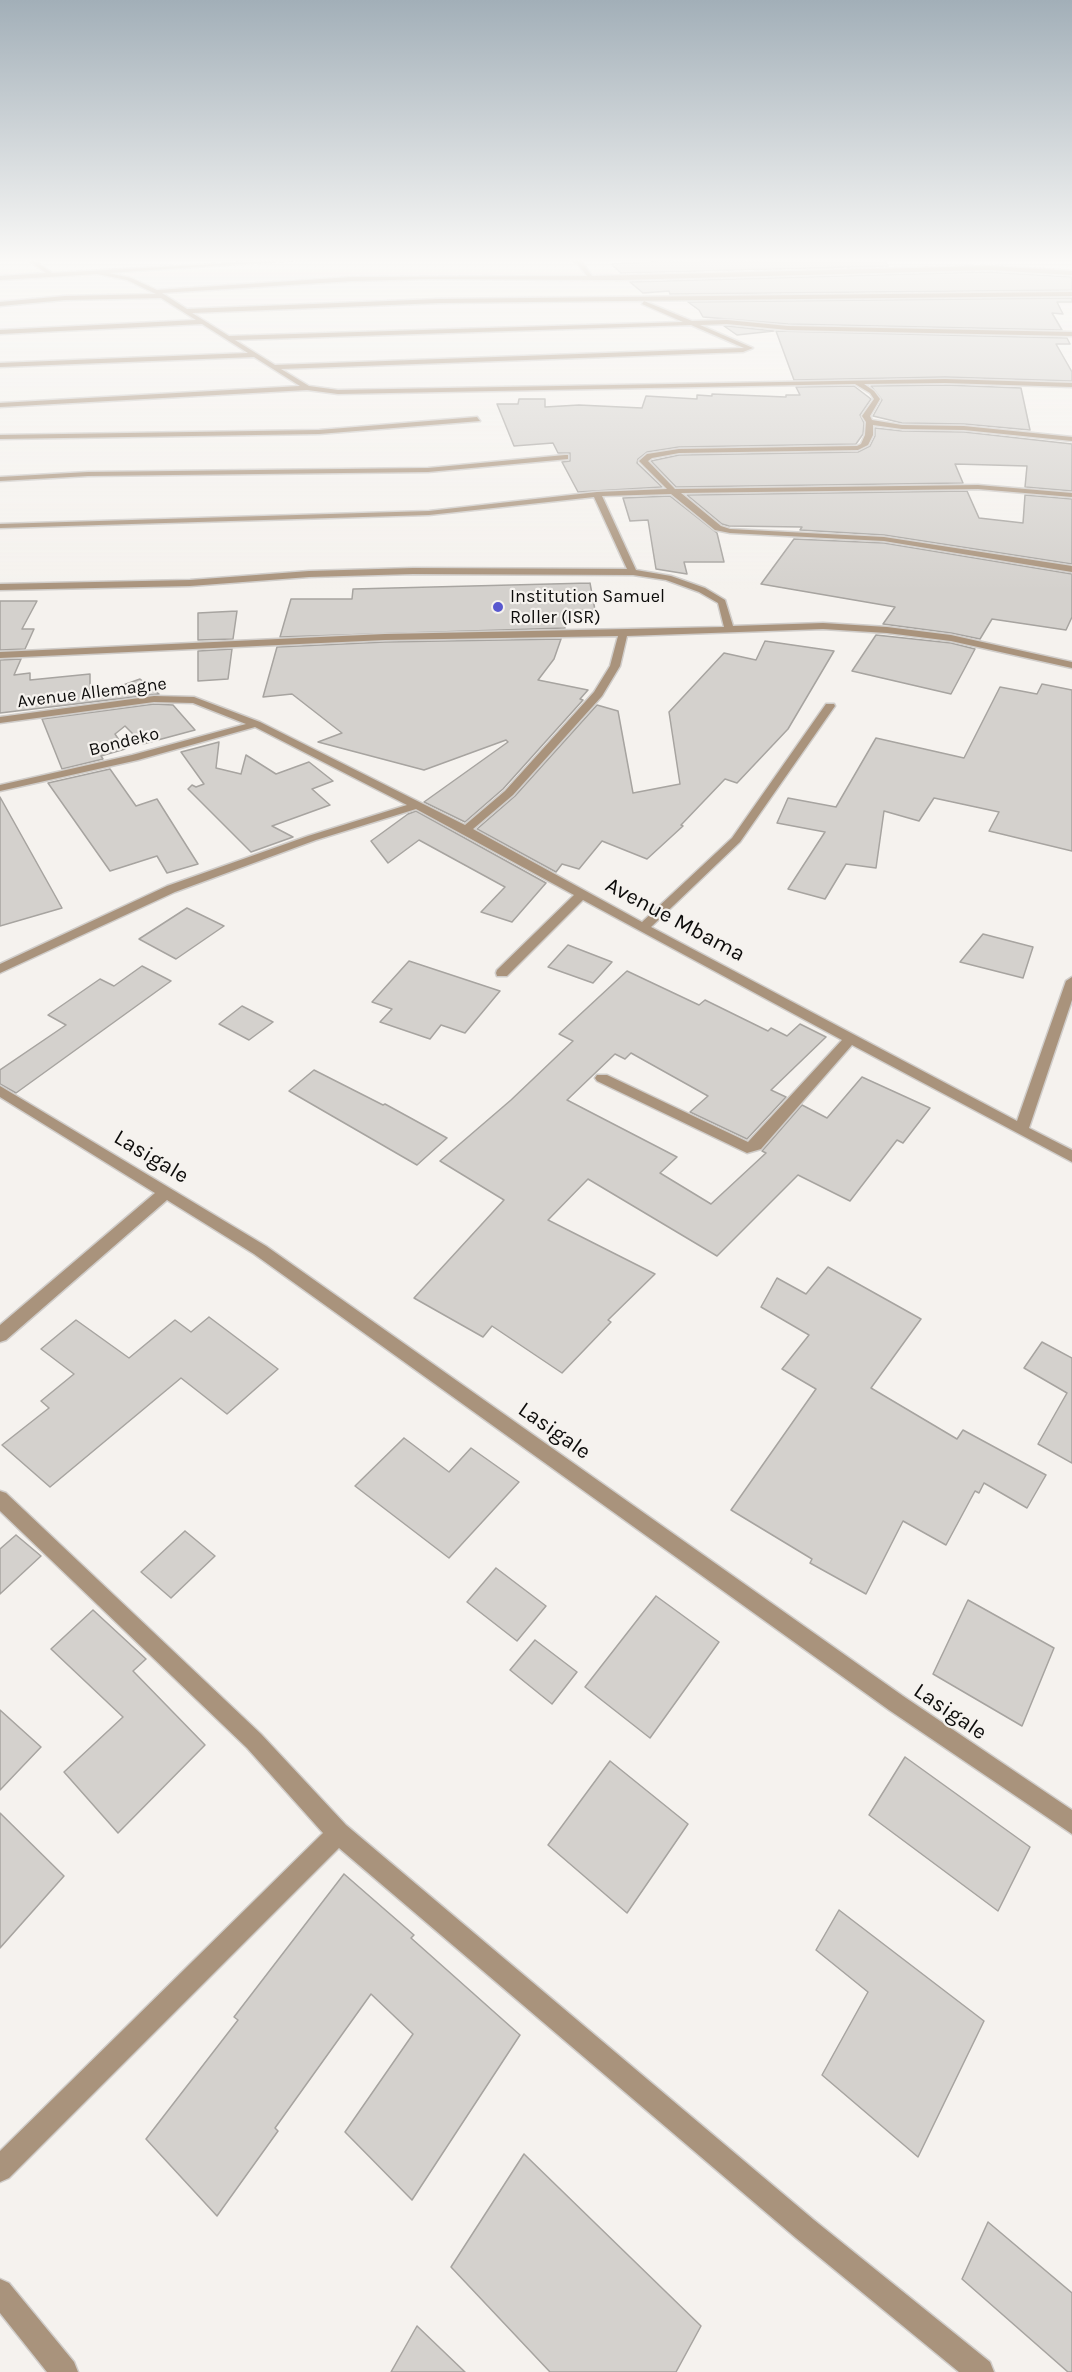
<!DOCTYPE html>
<style>
body{margin:0}
canvas{display:block;background:#f5f2ee}
</style>
<canvas width="1072" height="2372"></canvas>
<script>
const c = document.querySelector('canvas').getContext('2d');
c.lineJoin = 'round';
function fillPath(path, color) { c.fillStyle = color; c.fill(path, 'evenodd'); }
const toPath = rows => new Path2D(rows.map(r => 'M' + r).join(''));
function stroke(path, color, width, dash) { c.strokeStyle = color; c.lineWidth = width; c.lineCap = dash ? 'butt' : 'round'; c.setLineDash(dash || []); c.stroke(path); }
function drawText(font, color, halo, rows, align = 'center') {
  c.font = font + ' Karla,sans-serif'; c.lineWidth = 4.5; c.setLineDash([]); c.textBaseline = 'middle'; c.strokeStyle = halo; c.fillStyle = color; for (const [text, x, y, turn = 0] of rows) {
    c.save(); c.translate(x, y); c.rotate((+turn || 0) * Math.PI / 180); c.textAlign = isNaN(turn) ? turn : align; if (halo) c.strokeText(text, 0, 0); c.fillText(text, 0, 0); c.restore();
  }
}
const building = toPath([
 [800,259,883,259,888,266,621,273,611,264,701,260,703,262,801,260,800,259],
 [985,272,1072,277,1072,290,670,294,669,291,643,293,630,282,985,272],
 [1072,298,1072,302,1057,302,1063,314,1052,313,1062,330,788,324,703,317,699,310,688,302,1072,298],
 [724,326,727,326,774,331,737,335,724,326],
 [776,331,1067,338,1070,344,1056,344,1072,372,1072,381,945,377,794,380,776,331],
 [945,385,1021,388,1030,430,964,424,902,423,873,416,882,400,871,386,945,385],
 [854,386,871,399,860,415,864,423,863,434,856,444,679,447,647,452,638,459,637,463,662,487,578,492,562,462,570,461,570,453,558,453,553,443,514,446,497,404,518,404,519,399,545,399,545,407,579,405,642,408,646,396,697,399,697,395,712,396,712,394,786,397,786,395,800,395,796,387,854,386],
 [875,428,902,431,964,432,1072,444,1072,491,1025,487,1027,466,955,464,963,483,676,487,651,461,679,455,858,452,870,446,875,436,875,428],
 [967,491,979,518,1023,523,1025,495,1072,499,1072,564,884,535,800,530,802,527,729,526,722,524,687,495,967,491],
 [670,496,717,533,724,562,684,562,687,574,656,569,648,520,630,521,623,498,670,496],
 [794,539,884,543,1072,574,1072,617,1066,630,992,619,980,639,951,633,883,624,895,607,761,584,794,539],
 [590,583,595,610,570,611,565,628,280,637,291,599,352,599,353,589,590,583],
 [0,601,37,601,22,629,34,629,25,649,0,650,0,601],
 [237,611,233,639,198,640,198,613,237,611],
 [876,635,951,643,975,649,951,694,852,671,876,635],
 [561,639,554,659,538,680,588,690,580,699,583,700,503,789,465,822,424,802,508,742,506,740,424,770,318,742,342,733,292,694,263,697,277,647,385,642,561,639],
 [765,641,834,651,788,729,737,783,725,779,681,825,683,826,647,859,602,841,579,869,562,864,556,872,477,829,515,796,597,705,618,711,633,793,680,784,669,712,724,653,756,660,765,641],
 [232,649,228,679,198,681,198,651,232,649],
 [21,659,14,675,30,673,30,680,90,674,90,697,140,679,159,694,0,713,0,660,21,659],
 [1042,684,1072,690,1072,851,989,831,999,812,934,798,919,821,884,811,876,868,846,864,825,899,788,889,825,832,777,823,788,798,836,807,876,738,964,758,1000,687,1037,694,1042,684],
 [154,704,173,705,195,730,143,744,125,726,115,734,125,749,101,756,103,759,62,769,42,719,154,704],
 [219,742,216,768,241,774,246,755,276,774,309,762,333,781,312,789,330,805,272,826,293,837,251,852,188,789,192,785,196,787,204,784,181,752,219,742],
 [110,769,136,806,157,799,198,864,167,873,157,856,110,871,48,783,110,769],
 [0,797,62,908,0,926,0,797],
 [416,811,546,883,512,922,481,912,505,887,419,840,388,863,371,841,408,814,416,811],
 [187,908,224,926,176,959,139,939,187,908],
 [983,934,1033,947,1023,978,960,962,983,934],
 [568,945,612,962,593,983,548,967,568,945],
 [409,961,500,991,465,1033,441,1025,430,1039,380,1022,392,1009,372,1002,409,961],
 [142,966,171,981,16,1093,0,1084,0,1070,66,1025,48,1015,100,979,114,986,142,966],
 [627,971,699,1005,705,1000,768,1031,771,1028,787,1036,800,1024,826,1037,771,1090,786,1097,747,1139,690,1112,708,1096,631,1053,625,1059,615,1054,567,1100,677,1157,660,1173,711,1204,766,1153,762,1151,802,1105,827,1118,862,1077,930,1108,903,1143,897,1140,850,1201,798,1175,717,1256,588,1179,548,1220,655,1274,608,1320,611,1322,562,1373,492,1326,483,1337,414,1298,504,1200,440,1161,511,1100,573,1041,559,1034,627,971],
 [242,1006,273,1022,249,1040,219,1024,242,1006],
 [314,1070,383,1105,385,1104,447,1138,417,1165,289,1091,314,1070],
 [828,1267,921,1319,871,1388,957,1439,963,1430,1046,1475,1027,1508,984,1483,979,1493,975,1491,946,1545,903,1521,866,1594,810,1563,812,1559,731,1510,816,1389,782,1369,809,1335,761,1307,777,1278,806,1294,828,1267],
 [209,1317,278,1369,227,1414,181,1378,50,1487,2,1445,49,1408,41,1401,74,1374,41,1349,76,1320,129,1358,175,1320,191,1332,209,1317],
 [1042,1342,1072,1358,1072,1463,1038,1444,1067,1393,1024,1368,1042,1342],
 [404,1438,449,1472,471,1448,519,1482,449,1558,355,1486,404,1438],
 [185,1531,215,1556,171,1598,141,1572,185,1531],
 [16,1535,41,1556,0,1594,0,1549,16,1535],
 [496,1568,546,1606,517,1641,467,1602,496,1568],
 [656,1596,719,1642,650,1738,585,1687,656,1596],
 [968,1600,1054,1648,1022,1726,933,1674,968,1600],
 [93,1610,146,1659,133,1671,205,1745,118,1833,64,1772,123,1717,51,1649,93,1610],
 [535,1640,577,1672,552,1704,510,1670,535,1640],
 [0,1710,41,1747,0,1790,0,1710],
 [905,1757,1030,1847,998,1911,869,1815,905,1757],
 [610,1761,688,1824,627,1913,548,1845,610,1761],
 [0,1813,64,1876,0,1948,0,1813],
 [344,1874,414,1935,411,1938,520,2035,412,2200,345,2132,413,2034,371,1994,275,2128,278,2131,217,2216,146,2139,238,2020,234,2017,344,1874],
 [839,1910,984,2021,918,2157,822,2075,868,1992,816,1950,839,1910],
 [524,2154,701,2326,676,2372,550,2372,451,2267,524,2154],
 [988,2222,1072,2293,1072,2372,1068,2372,962,2279,988,2222],
 [417,2326,465,2372,391,2372,417,2326]
]);
fillPath(building, '#d4d1cd');
stroke(building, '#a7a4a0', 1.5);
const minor = toPath([
 [27,259,32,259,52,273,308,259,109,273,131,278,157,290,352,277,587,276,577,263,568,259,581,261,592,276,989,266,1072,271,1072,275,989,270,619,280,428,279,352,281,162,293,187,309,439,299,1072,292,1072,296,439,303,192,313,229,336,683,322,642,304,644,301,692,321,727,320,788,326,1072,332,1072,336,788,330,727,324,700,325,753,348,743,352,281,369,309,386,338,390,945,379,1072,383,1072,387,945,383,864,384,874,391,880,399,870,416,872,420,902,425,964,426,1072,437,1072,441,964,430,902,429,873,425,873,435,868,445,858,450,679,453,652,458,648,461,675,489,978,485,1072,493,1072,497,978,489,681,493,721,526,730,529,884,537,1072,566,1072,572,884,541,730,533,715,530,671,494,602,496,636,570,671,576,705,588,725,600,733,626,823,623,887,627,951,635,1072,662,1072,668,951,641,887,633,823,629,627,636,620,666,602,696,513,795,473,829,642,922,732,838,826,704,834,704,835,706,740,842,651,927,1017,1121,1066,981,1072,977,1072,1000,1029,1128,1072,1150,1072,1162,852,1045,761,1149,747,1153,597,1081,595,1078,597,1075,607,1075,748,1142,842,1040,583,900,507,976,497,976,496,973,497,970,574,895,416,809,316,840,175,892,0,973,0,964,167,886,308,836,407,805,255,727,138,760,0,791,0,785,132,755,246,724,193,703,154,702,0,723,0,717,154,696,194,697,260,722,465,825,505,791,594,692,610,666,618,636,385,640,0,658,0,652,385,634,724,627,718,603,699,592,666,580,633,575,413,574,309,577,190,586,0,590,0,584,190,580,309,571,413,568,627,569,594,497,429,515,0,528,0,524,429,511,597,492,667,489,639,461,647,454,679,449,857,446,861,444,865,435,866,422,862,416,874,399,870,393,855,384,338,394,307,390,0,407,0,403,300,386,254,357,0,367,0,363,248,353,202,324,0,334,0,330,196,320,161,298,65,300,0,306,0,302,65,296,156,294,127,280,97,274,0,280,0,276,46,273,27,259],
 [691,325,744,348,275,365,235,340,691,325],
 [477,417,480,421,319,434,0,439,0,435,319,430,477,417],
 [565,455,568,455,568,459,428,472,88,476,0,481,0,477,88,472,428,468,565,455],
 [0,1086,266,1246,903,1696,1072,1810,1072,1834,889,1710,254,1254,167,1200,6,1340,0,1342,0,1325,155,1193,0,1097,0,1086],
 [0,1491,6,1493,261,1734,346,1825,814,2220,990,2362,994,2372,959,2372,796,2238,339,1848,9,2178,0,2182,0,2151,323,1833,247,1748,0,1511,0,1491],
 [0,2279,9,2283,74,2362,78,2372,47,2372,0,2313,0,2279]
]);
stroke(minor, '#d0cdca', 3);
fillPath(minor, '#a9937c');
const sky = c.createLinearGradient(0, 0, 0, 591);
sky.addColorStop(0, '#a2afb8');
sky.addColorStop(0.44, '#faf9f7');
sky.addColorStop(1, '#faf9f700');
c.fillStyle = sky;
c.fillRect(0, 0, 1072, 591);
for (const [x, y, r, color] of [
 [498,607,6,"#5958cf"]
]) { const dot = new Path2D(); dot.arc(x, y, r, 0, 2 * Math.PI); c.fillStyle = color; c.fill(dot); stroke(dot, '#f5f2ee', 2); }
drawText('18px', '#0d0c0b', '#f5f2ee', [
 ["Institution Samuel",510,597],
 ["Roller (ISR)",510,618]
], 'left');
drawText('18px', '#0d0c0b', '#f5f2ee', [
 ["Avenue Allemagne",92,693,-7],
 ["Bondeko",124,742,-14]
]);
drawText('22px', '#0d0c0b', '#f5f2ee', [
 ["Avenue Mbama",675,920,28],
 ["Lasigale",151,1157,31],
 ["Lasigale",554,1431,35],
 ["Lasigale",950,1712,34]
]);
</script>
